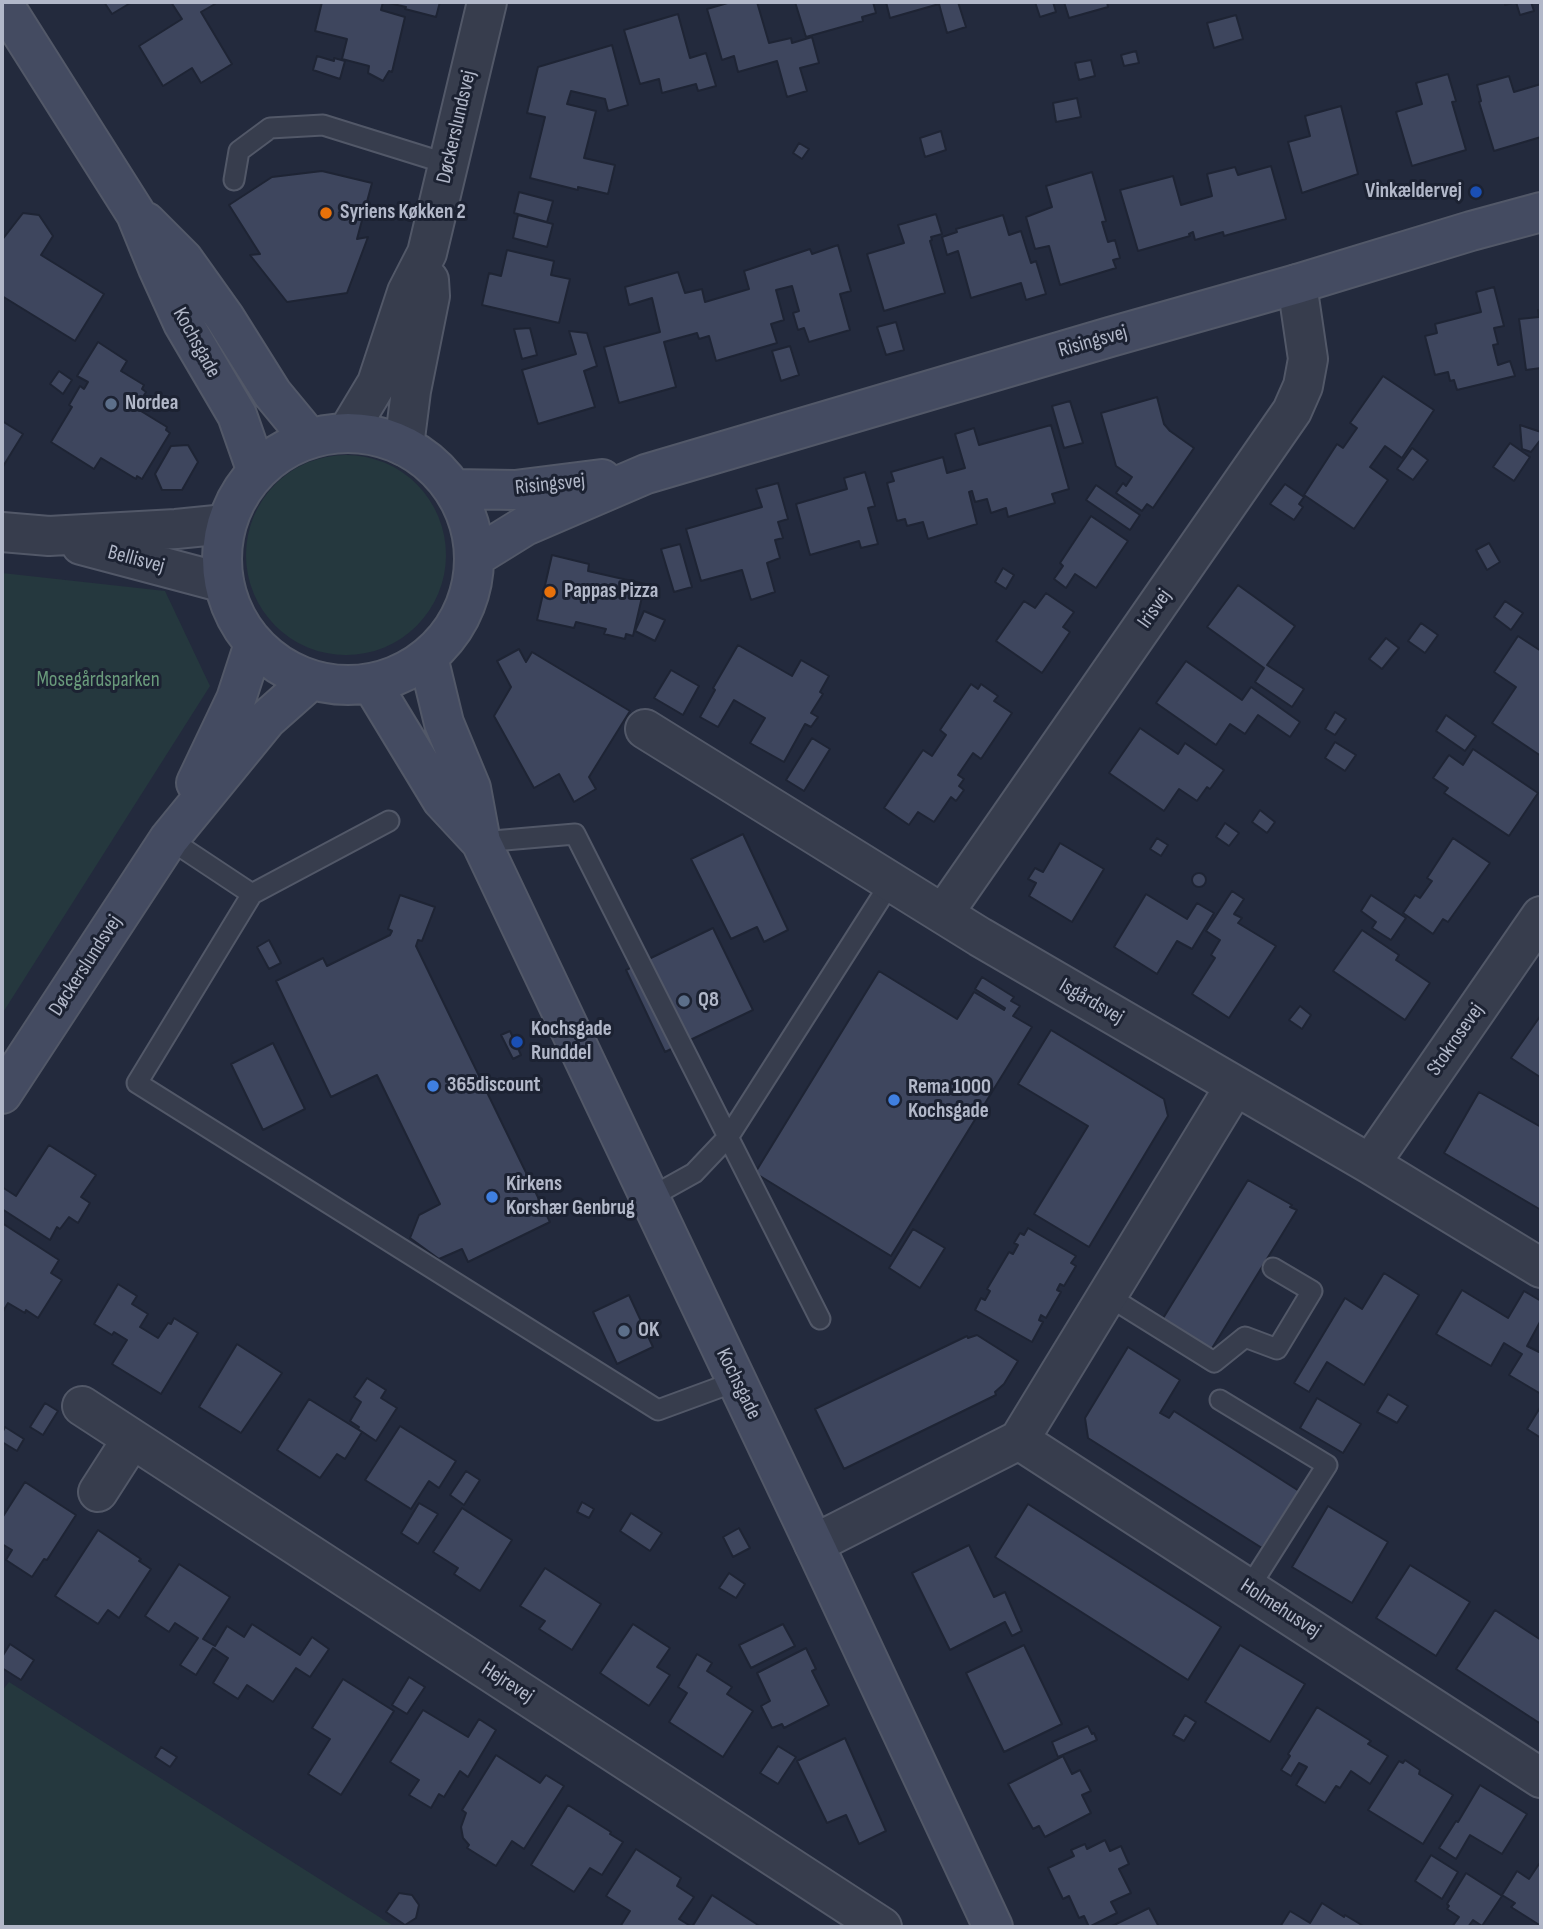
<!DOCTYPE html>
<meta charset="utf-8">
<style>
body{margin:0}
#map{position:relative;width:1543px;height:1929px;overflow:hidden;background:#232a3d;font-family:"Sofia Sans Condensed",sans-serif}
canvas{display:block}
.frame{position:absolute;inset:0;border:4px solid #b2b8c9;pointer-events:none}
</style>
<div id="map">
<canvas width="1543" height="1929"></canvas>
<div class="frame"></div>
</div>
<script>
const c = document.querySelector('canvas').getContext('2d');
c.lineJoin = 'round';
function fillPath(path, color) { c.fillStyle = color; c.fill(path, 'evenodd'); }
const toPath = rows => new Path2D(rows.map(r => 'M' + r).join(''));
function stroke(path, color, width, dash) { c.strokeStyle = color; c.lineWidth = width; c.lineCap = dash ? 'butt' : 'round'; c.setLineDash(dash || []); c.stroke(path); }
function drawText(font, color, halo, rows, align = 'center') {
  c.font = font + ' "Sofia Sans Condensed",sans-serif'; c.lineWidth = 6; c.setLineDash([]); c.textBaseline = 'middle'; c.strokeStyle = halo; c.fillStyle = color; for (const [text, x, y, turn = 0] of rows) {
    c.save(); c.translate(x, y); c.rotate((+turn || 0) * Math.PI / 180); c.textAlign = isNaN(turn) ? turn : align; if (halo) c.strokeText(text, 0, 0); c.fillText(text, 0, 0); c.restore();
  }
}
fillPath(toPath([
 '246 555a100 100 0 1 1 200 0a100 100 0 1 1-200 0Z',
 [2,573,165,591,210,686,2,1014],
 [9,1682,395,1927,2,1927,2,1691]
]), '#25383e');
const building = toPath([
 [104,2,132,2,112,14,104,2],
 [171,2,214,2,215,4,201,12,232,64,201,83,192,68,163,86,139,46,182,19,171,2],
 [322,2,383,2,381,10,405,17,392,72,389,71,383,81,368,73,369,66,342,59,347,39,315,31,322,2],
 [385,2,440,2,436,17,405,9,406,7,385,2],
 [731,2,757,2,769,43,791,38,792,43,812,37,819,63,800,68,807,91,787,97,777,61,738,72,734,56,722,60,707,9,731,2],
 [795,2,873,2,876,13,862,17,863,21,806,37,795,2],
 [886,2,958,2,966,27,947,33,939,4,890,18,886,2],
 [1035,2,1053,2,1056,12,1040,17,1035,2],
 [1064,2,1107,2,1108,7,1069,18,1064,2],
 [1505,2,1531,2,1534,11,1520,15,1516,2,1505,5,1505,2],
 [678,14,690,58,706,53,716,86,698,91,696,84,662,93,659,79,640,84,624,30,678,14],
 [1236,15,1243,39,1214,48,1207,23,1236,15],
 [612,45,628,105,608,111,605,99,571,91,567,104,596,111,584,158,615,165,608,194,578,187,578,190,530,178,545,117,527,113,538,67,612,45],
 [1136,51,1139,63,1124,66,1121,55,1136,51],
 [317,56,334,61,334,58,345,61,340,79,313,70,317,56],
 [1091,60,1095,76,1079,80,1075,63,1091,60],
 [1448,74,1456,101,1452,102,1466,150,1412,166,1396,112,1422,104,1416,83,1448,74],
 [1509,76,1514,92,1541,84,1541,137,1494,151,1479,102,1481,101,1477,85,1509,76],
 [1077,98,1081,117,1056,122,1053,103,1077,98],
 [1341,106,1358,174,1302,193,1288,142,1310,136,1305,116,1341,106],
 [941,131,946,150,925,157,920,138,941,131],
 [799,143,809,149,802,159,793,153,799,143],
 [1271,166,1286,219,1224,236,1223,232,1195,240,1193,232,1189,234,1190,236,1138,251,1120,190,1173,176,1181,205,1212,196,1207,174,1235,167,1238,175,1271,166],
 [322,171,372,183,357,239,368,237,347,293,287,302,250,255,260,254,229,205,272,177,322,171],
 [1092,172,1106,221,1102,222,1108,242,1115,240,1120,258,1113,260,1116,268,1060,285,1049,246,1035,249,1026,217,1052,207,1046,186,1092,172],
 [519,192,553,201,547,222,514,213,519,192],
 [23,213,39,215,53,236,41,255,104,294,75,341,2,296,2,240,23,213],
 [936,214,942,234,931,237,932,240,930,241,945,293,884,311,867,254,904,243,898,225,936,214],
 [518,215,553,224,547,247,513,238,518,215],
 [1003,215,1009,235,1021,231,1031,263,1036,261,1046,294,1026,300,1021,283,971,298,958,251,947,255,942,237,957,232,956,229,1003,215],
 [838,245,851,291,840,294,850,330,809,342,804,328,798,330,793,313,799,311,792,286,776,290,784,320,771,324,777,343,716,361,709,336,699,339,697,333,664,342,676,387,619,403,604,347,660,332,652,298,629,305,625,287,678,272,685,293,702,289,705,302,749,289,744,271,810,249,812,254,838,245],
 [507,250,554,261,551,275,570,279,559,323,482,305,489,273,501,276,507,250],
 [1494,287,1504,326,1494,328,1498,344,1493,345,1498,365,1510,361,1515,376,1457,390,1454,380,1450,381,1448,372,1435,375,1425,336,1437,333,1435,324,1481,312,1476,292,1494,287],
 [1538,310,1541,310,1541,368,1526,370,1519,319,1539,317,1538,310],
 [896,322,904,350,886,355,877,327,896,322],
 [530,328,537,355,522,359,514,329,530,328],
 [569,331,587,333,597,366,584,371,595,407,538,424,522,370,576,354,569,331],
 [98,342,127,361,121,371,144,385,142,389,146,392,136,408,167,427,166,430,170,433,142,479,137,476,136,479,101,458,94,469,51,442,72,407,69,405,80,386,84,389,88,382,77,376,98,342],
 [790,346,799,375,781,381,772,351,790,346],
 [59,371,72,380,63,394,50,384,59,371],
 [1383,376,1434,410,1402,458,1385,446,1370,467,1388,480,1354,529,1304,495,1337,444,1343,448,1357,428,1350,423,1383,376],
 [1157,397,1164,424,1170,431,1194,448,1153,508,1147,504,1142,511,1116,493,1123,483,1126,486,1132,477,1116,466,1101,413,1157,397],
 [1070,401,1083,443,1064,448,1052,406,1070,401],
 [2,421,23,434,2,468,2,421],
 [1051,425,1069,489,1052,494,1055,503,1008,517,1006,508,991,513,987,499,975,502,972,491,969,492,977,524,928,539,923,522,907,526,905,519,897,521,887,483,894,481,891,472,943,457,947,473,965,468,955,434,974,428,979,445,1051,425],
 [1520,425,1541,432,1541,439,1531,452,1522,449,1520,425],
 [1510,443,1530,457,1514,481,1493,467,1510,443],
 [188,445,198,462,182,490,162,490,155,474,171,446,188,445],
 [1412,448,1428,460,1413,480,1397,469,1412,448],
 [865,472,875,506,868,508,878,544,861,548,859,541,810,555,796,504,847,489,844,478,865,472],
 [778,483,788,519,778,522,783,538,775,540,780,558,767,563,775,592,751,600,742,570,701,581,686,529,762,507,756,489,778,483],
 [1285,484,1304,497,1299,504,1303,507,1294,520,1270,504,1285,484],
 [1096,485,1140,515,1130,530,1086,500,1096,485],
 [1091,516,1128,541,1096,588,1075,574,1066,588,1054,579,1063,566,1060,563,1091,516],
 [1489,543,1500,562,1487,570,1476,550,1489,543],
 [680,544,692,587,674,592,661,549,680,544],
 [552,555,589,564,588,571,645,584,633,636,626,634,625,639,604,634,606,629,576,622,574,628,537,620,552,555],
 [1003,568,1014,575,1006,589,995,582,1003,568],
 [1238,585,1295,626,1267,665,1304,689,1292,707,1255,682,1264,668,1207,627,1238,585],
 [1046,593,1074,612,1063,627,1070,632,1042,673,996,641,1024,601,1035,608,1046,593],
 [1505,601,1523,613,1511,630,1494,617,1505,601],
 [644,611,665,620,655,641,635,631,644,611],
 [1421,623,1438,635,1425,653,1408,641,1421,623],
 [1518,636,1541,651,1541,756,1492,723,1516,687,1494,672,1518,636],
 [1386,638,1399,648,1382,669,1369,659,1386,638],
 [738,645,792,676,801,660,829,676,820,692,823,694,811,713,818,717,811,727,805,724,784,762,750,743,765,718,734,700,718,727,700,717,715,690,713,688,738,645],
 [519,649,526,662,532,652,630,711,589,777,596,789,574,802,559,774,534,788,494,716,511,687,497,661,519,649],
 [1186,661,1242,700,1251,687,1300,722,1290,737,1258,715,1245,734,1230,724,1216,745,1156,703,1186,661],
 [671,670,699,686,683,715,654,698,671,670],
 [971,684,978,689,981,684,998,696,994,701,1012,713,981,759,973,753,958,775,964,779,959,786,964,790,956,801,951,797,934,822,918,812,909,825,884,808,923,750,932,756,946,735,940,730,971,684],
 [1335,712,1346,719,1335,735,1325,729,1335,712],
 [1446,715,1476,736,1465,751,1436,731,1446,715],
 [1140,728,1178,754,1185,743,1224,770,1210,789,1207,787,1197,801,1179,789,1164,811,1109,773,1140,728],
 [812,738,830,749,804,791,786,780,812,738],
 [1335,742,1356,755,1345,771,1325,758,1335,742],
 [1473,749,1538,793,1509,836,1444,793,1448,788,1433,778,1449,755,1463,765,1473,749],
 [1260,810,1275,822,1267,833,1252,822,1260,810],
 [1225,823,1239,833,1229,846,1216,837,1225,823],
 [743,834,788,930,764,942,757,927,731,939,691,859,743,834],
 [1157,838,1168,845,1161,856,1150,849,1157,838],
 [1453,838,1490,863,1448,922,1443,919,1433,934,1403,913,1415,895,1420,898,1432,881,1427,878,1453,838],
 [1060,843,1104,869,1072,922,1029,896,1036,883,1028,879,1035,868,1043,872,1060,843],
 '1192 880a7 7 0 1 1 14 0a7 7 0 1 1-14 0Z',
 [1232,891,1244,899,1234,914,1242,918,1238,923,1276,946,1229,1018,1192,994,1215,958,1211,955,1220,940,1206,931,1232,891],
 [1146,894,1187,919,1197,903,1214,913,1192,949,1177,941,1157,974,1114,947,1146,894],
 [400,895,435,907,422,941,418,940,416,946,550,1222,468,1262,462,1249,439,1259,410,1238,419,1215,440,1204,377,1075,331,1097,276,981,323,958,327,966,390,935,392,931,388,929,400,895],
 [1371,895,1406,918,1391,940,1372,928,1376,922,1361,911,1371,895],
 [713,928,753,1010,665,1052,626,970,713,928],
 [1362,930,1399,955,1396,960,1430,983,1405,1020,1333,971,1362,930],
 [269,940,281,963,269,969,257,947,269,940],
 [879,971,957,1019,974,992,1004,1010,1005,1008,975,989,982,977,1014,997,1011,1001,1020,1006,1013,1016,1032,1027,891,1256,755,1173,879,971],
 [1300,1006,1311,1015,1302,1029,1289,1020,1300,1006],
 [1541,1015,1541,1074,1540,1077,1511,1058,1541,1015],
 [1051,1030,1164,1099,1168,1116,1089,1247,1034,1214,1088,1126,1018,1084,1051,1030],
 [510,1031,521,1055,513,1059,501,1035,510,1031],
 [273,1043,305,1109,263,1130,231,1064,273,1043],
 [1479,1092,1541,1127,1541,1210,1444,1153,1479,1092],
 [49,1145,96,1175,81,1197,90,1203,78,1223,69,1217,60,1229,57,1227,50,1240,2,1209,2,1187,16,1196,49,1145],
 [1248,1180,1292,1205,1290,1207,1297,1210,1211,1350,1162,1320,1248,1180],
 [2,1223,59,1260,51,1273,62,1280,38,1318,26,1310,25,1313,8,1303,2,1313,2,1223],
 [1028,1228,1076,1256,1071,1263,1076,1266,1064,1286,1060,1284,1057,1290,1061,1292,1046,1318,1041,1315,1039,1320,1043,1322,1032,1342,975,1310,981,1298,985,1300,990,1291,987,1289,1009,1252,1013,1254,1018,1245,1014,1243,1020,1233,1024,1235,1028,1228],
 [913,1229,945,1248,920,1288,889,1268,913,1229],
 [1384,1273,1419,1295,1364,1385,1327,1362,1309,1392,1294,1383,1345,1298,1362,1309,1384,1273],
 [118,1284,137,1296,132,1304,148,1314,140,1327,158,1338,168,1323,171,1324,174,1318,198,1333,161,1394,112,1364,127,1340,114,1332,112,1335,94,1324,118,1284],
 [1462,1290,1508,1318,1524,1291,1541,1301,1541,1320,1527,1346,1539,1352,1541,1348,1541,1394,1509,1375,1522,1354,1504,1343,1491,1366,1436,1334,1462,1290],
 [629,1295,653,1347,617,1364,593,1312,629,1295],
 [977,1335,1018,1361,1004,1384,995,1392,996,1395,844,1469,815,1409,967,1336,968,1338,977,1335],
 [237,1344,282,1373,241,1433,199,1407,237,1344],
 [1128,1347,1180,1380,1160,1413,1169,1418,1174,1411,1299,1491,1262,1548,1088,1438,1085,1418,1128,1347],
 [367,1378,386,1390,381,1398,397,1408,376,1441,358,1429,359,1427,350,1421,361,1402,354,1397,367,1378],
 [1388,1394,1408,1406,1397,1423,1377,1412,1388,1394],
 [1317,1398,1361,1424,1343,1453,1300,1428,1317,1398],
 [309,1399,362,1432,345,1459,337,1454,320,1478,277,1450,309,1399],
 [45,1403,58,1411,43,1435,30,1427,45,1403],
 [1541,1406,1541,1438,1527,1429,1541,1406],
 [400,1426,456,1461,439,1488,429,1481,411,1509,365,1480,400,1426],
 [5,1427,24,1439,17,1451,2,1442,2,1433,5,1427],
 [466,1471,480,1480,464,1505,450,1495,466,1471],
 [25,1482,76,1515,47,1560,44,1559,32,1577,6,1560,12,1550,2,1544,2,1518,25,1482],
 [582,1502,594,1509,589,1518,577,1512,582,1502],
 [419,1503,438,1514,418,1544,401,1533,419,1503],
 [1028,1504,1221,1627,1188,1680,995,1557,1028,1504],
 [1328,1506,1388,1542,1352,1603,1292,1567,1328,1506],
 [462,1508,512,1540,480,1591,454,1574,458,1568,433,1552,462,1508],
 [631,1513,662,1533,650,1551,620,1531,631,1513],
 [739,1528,750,1548,733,1557,723,1537,739,1528],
 [98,1530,141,1559,139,1561,151,1569,119,1618,108,1610,98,1624,55,1596,98,1530],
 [969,1545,994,1597,1005,1592,1022,1631,1012,1636,1005,1622,950,1650,912,1573,969,1545],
 [179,1564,230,1597,203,1639,215,1646,227,1626,244,1637,252,1624,300,1655,312,1637,329,1649,310,1677,296,1668,273,1702,247,1685,238,1699,213,1683,228,1658,213,1648,196,1675,180,1665,198,1638,175,1623,169,1632,145,1616,179,1564],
 [1410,1565,1470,1602,1436,1656,1376,1618,1410,1565],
 [545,1568,601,1604,572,1650,539,1629,545,1621,520,1606,545,1568],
 [729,1573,745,1584,736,1598,719,1588,729,1573],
 [1495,1610,1541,1640,1541,1724,1456,1669,1495,1610],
 [633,1624,670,1648,657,1667,670,1675,649,1706,600,1673,633,1624],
 [783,1624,795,1646,751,1668,739,1645,783,1624],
 [10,1644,34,1660,21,1680,2,1668,2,1657,10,1644],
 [1024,1645,1062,1724,1004,1752,966,1673,1024,1645],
 [1240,1645,1305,1684,1270,1742,1205,1702,1240,1645],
 [806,1648,816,1669,812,1671,829,1705,784,1728,782,1724,772,1728,761,1706,770,1701,757,1673,806,1648],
 [697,1654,712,1663,707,1671,732,1687,727,1694,753,1711,723,1757,669,1722,687,1693,678,1687,697,1654],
 [409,1677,425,1687,407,1714,392,1705,409,1677],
 [343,1679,394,1711,341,1795,308,1774,330,1739,312,1728,343,1679],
 [1317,1707,1371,1741,1368,1744,1388,1756,1370,1784,1351,1771,1340,1788,1336,1786,1325,1803,1296,1785,1307,1767,1299,1763,1291,1776,1281,1770,1290,1756,1288,1754,1317,1707],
 [423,1710,468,1737,479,1719,496,1730,468,1777,460,1771,444,1797,439,1794,431,1808,409,1795,419,1780,390,1762,423,1710],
 [1185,1715,1196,1722,1184,1741,1173,1735,1185,1715],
 [1088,1726,1092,1734,1094,1733,1097,1740,1058,1757,1052,1742,1088,1726],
 [845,1738,886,1831,859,1844,846,1815,827,1823,797,1761,845,1738],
 [778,1746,796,1757,778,1784,760,1773,778,1746],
 [161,1747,177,1757,170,1767,155,1757,161,1747],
 [496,1755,540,1783,546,1775,564,1786,524,1849,512,1841,496,1866,467,1848,469,1845,463,1838,461,1827,466,1813,462,1810,496,1755],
 [1063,1756,1072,1774,1080,1770,1091,1791,1082,1795,1091,1813,1045,1837,1039,1826,1033,1829,1008,1784,1063,1756],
 [1405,1760,1420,1770,1419,1774,1453,1795,1423,1844,1368,1810,1399,1761,1403,1763,1405,1760],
 [1480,1785,1527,1814,1502,1854,1470,1835,1456,1859,1439,1848,1456,1821,1458,1822,1480,1785],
 [568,1805,611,1832,610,1834,623,1842,602,1875,590,1868,574,1892,531,1865,568,1805],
 [1105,1840,1110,1851,1121,1846,1129,1864,1119,1869,1131,1893,1111,1902,1117,1913,1089,1927,1084,1916,1079,1918,1069,1896,1063,1899,1048,1868,1074,1856,1071,1850,1085,1844,1087,1849,1105,1840],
 [636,1849,681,1878,677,1886,694,1897,679,1919,692,1927,712,1895,761,1927,620,1927,630,1911,606,1896,636,1849],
 [1431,1855,1458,1872,1442,1899,1415,1881,1431,1855],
 [1539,1864,1541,1865,1541,1926,1511,1907,1515,1903,1502,1895,1517,1871,1529,1879,1539,1864],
 [1466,1873,1502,1896,1482,1926,1473,1920,1468,1927,1452,1927,1459,1917,1447,1909,1449,1906,1447,1904,1466,1873],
 [399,1893,412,1895,419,1905,416,1918,405,1925,386,1912,399,1893],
 [1322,1903,1344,1917,1345,1915,1365,1927,1280,1927,1290,1911,1310,1923,1322,1903],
 [1149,1908,1159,1927,1110,1927,1149,1908]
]);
fillPath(building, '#3e465e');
stroke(building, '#1e2434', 2);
const lane = toPath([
 [234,180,239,151,270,128,323,125,448,164],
 [389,821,252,894,137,1083,658,1410,737,1381],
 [169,839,252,894],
 [481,842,575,834,820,1319],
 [649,1198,694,1173,729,1136,891,882],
 [1108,1296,1214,1362,1245,1337,1277,1349,1312,1291,1273,1268],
 [1220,1400,1327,1465,1249,1588]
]);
const street = toPath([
 [347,433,377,383,407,292,427,253,487,2],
 [404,446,411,391,430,296,429,280],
 [2,532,49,536,176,529,226,524],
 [81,545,224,583],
 [645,729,980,937,1370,1164,1541,1268],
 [943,914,1292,411,1303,386,1308,359,1297,284],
 [1370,1164,1541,916],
 [82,1406,882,1927],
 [1019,1440,1541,1778],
 [98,1492,132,1439],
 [814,1544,1019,1440,1235,1086]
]);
const secondary = toPath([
 [2,2,136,214,158,268,183,323,237,415,257,472],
 [146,222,183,259,225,318,272,393,310,439],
 '222 559a126 126 0 1 1 252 0a126 126 0 1 1-252 0Z',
 [453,489,515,490,602,479],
 [475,557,525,526,646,474,1110,337,1297,284,1471,231,1541,212],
 [428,657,444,723,471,788,481,842,814,1544,993,1927],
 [371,683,442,800,481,842],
 [196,783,236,699,254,644],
 [2,1094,169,839,267,719,311,680]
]);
stroke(lane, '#525868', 23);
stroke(street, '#525868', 42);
stroke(secondary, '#525868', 42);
stroke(lane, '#373d4d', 19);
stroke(street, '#373d4d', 38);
stroke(secondary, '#444b61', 38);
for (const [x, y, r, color] of [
 [1476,192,7,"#1a4fb4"],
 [326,213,7,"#e8710a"],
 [111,404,7,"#5c6f8a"],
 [550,592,7,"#e8710a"],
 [684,1001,7,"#5c6f8a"],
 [517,1042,7,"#1a4fb4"],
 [433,1086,7,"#3f7fe0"],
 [894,1100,7,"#3f7fe0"],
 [492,1197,7,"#3f7fe0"],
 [624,1331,7,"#5c6f8a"]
]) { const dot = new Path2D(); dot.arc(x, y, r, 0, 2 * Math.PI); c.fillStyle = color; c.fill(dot); stroke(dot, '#1c2232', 2.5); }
drawText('21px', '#b2b8c9', '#1c2232', [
 ["Døckerslundsvej",457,127,-77],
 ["Risingsvej",1093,342,-16],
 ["Kochsgade",196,343,61],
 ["Risingsvej",550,485,-6],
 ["Bellisvej",136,560,15],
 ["Irisvej",1155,609,-55],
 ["Døckerslundsvej",86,966,-57],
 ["Isgårdsvej",1091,1002,30],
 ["Stokrosevej",1456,1040,-55],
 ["Kochsgade",738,1384,64],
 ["Holmehusvej",1280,1609,33],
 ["Hejrevej",507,1683,33]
]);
drawText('bold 21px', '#b2b8c9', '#1c2232', [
 ["Vinkældervej",1462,192,"right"],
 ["Syriens Køkken 2",340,213],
 ["Nordea",125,404],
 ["Pappas Pizza",564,592],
 ["Q8",698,1001],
 ["Kochsgade",531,1030],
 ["Runddel",531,1054],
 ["365discount",447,1086],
 ["Rema 1000",908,1088],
 ["Kochsgade",908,1112],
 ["Kirkens",506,1185],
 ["Korshær Genbrug",506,1209],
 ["OK",638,1331]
], 'left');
drawText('21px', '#699a7b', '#1c2232', [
 ["Mosegårdsparken",98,681]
]);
</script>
